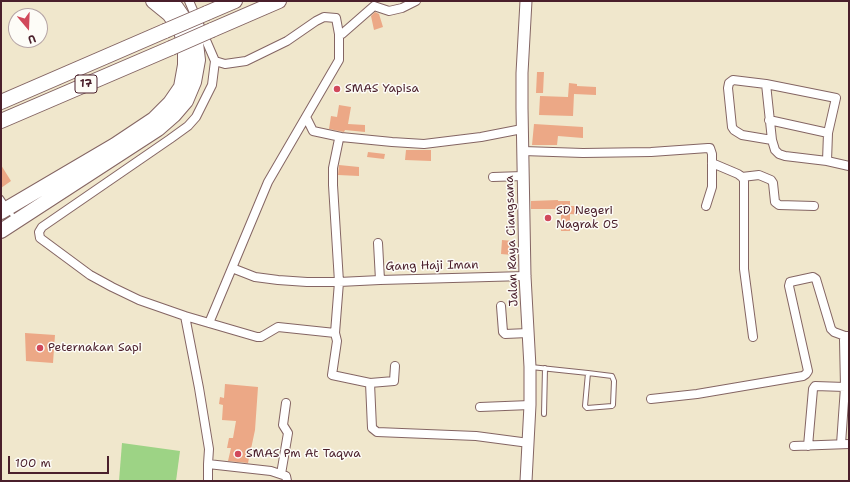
<!DOCTYPE html>
<style>
body{margin:0}
#map{position:relative;width:850px;height:482px;overflow:hidden;background:#f0e7cc;font-family:"Shantell Sans",sans-serif}
canvas{display:block}
.frame{position:absolute;inset:0;border:2px solid #4a1f2b;pointer-events:none}
.north{position:absolute;left:8px;top:8px;width:40px;height:40px;box-sizing:border-box;background:#fdfcf7;border:1px solid #b5a4a5;border-radius:50%;rotate:161deg;font-size:11px;font-weight:700;line-height:16px;text-align:center;color:#4a1f2b}
.north::after{content:'';display:block;margin:auto;width:14px;height:18px;background:#d1495b;clip-path:polygon(50% 0,100% 100%,50% 72%,0 100%)}
.scale{position:absolute;left:8px;top:456px;width:101px;height:18px;box-sizing:border-box;border:2px solid #4a1f2b;border-top:0;padding-left:5px;font-size:12px;line-height:14px;white-space:nowrap;color:#4a1f2b;-webkit-text-stroke:3px #fdfcf7;paint-order:stroke}
</style>
<div id="map">
<canvas width="850" height="482"></canvas>
<div class="frame"></div>
<div class="north">U</div>
<div class="scale">100 m</div>
</div>
<script>
const c = document.querySelector('canvas').getContext('2d');
c.lineJoin = 'round';
function fillPath(path, color) { c.fillStyle = color; c.fill(path, 'evenodd'); }
const toPath = rows => new Path2D(rows.map(r => 'M' + r).join(''));
function stroke(path, color, width, dash) { c.strokeStyle = color; c.lineWidth = width; c.lineCap = dash ? 'butt' : 'round'; c.setLineDash(dash || []); c.stroke(path); }
function drawText(font, color, halo, rows, align = 'center') {
  c.font = font + ' "Shantell Sans",sans-serif'; c.lineWidth = 3; c.setLineDash([]); c.textBaseline = 'middle'; c.strokeStyle = halo; c.fillStyle = color; for (const [text, x, y, turn = 0] of rows) {
    c.save(); c.translate(x, y); c.rotate((+turn || 0) * Math.PI / 180); c.textAlign = isNaN(turn) ? turn : align; if (halo) c.strokeText(text, 0, 0); c.fillText(text, 0, 0); c.restore();
  }
}
fillPath(toPath([
 [122,443,180,451,176,481,119,481]
]), '#9dd385');
fillPath(toPath([
 [375,12,379,14,383,27,374,30,371,16],
 [537,72,544,72,543,93,536,93],
 [569,83,577,84,577,86,596,87,596,95,574,94,573,116,539,115,540,96,568,97],
 [339,105,351,107,348,124,365,125,365,132,345,130,344,132,329,129,331,116,337,117],
 [534,124,583,127,583,138,558,136,557,145,532,145],
 [406,150,431,150,431,161,405,160],
 [368,152,385,154,384,159,367,157],
 [1,165,11,181,1,188],
 [339,165,359,167,359,176,338,175],
 [558,200,558,201,570,201,570,206,584,206,584,215,570,214,570,231,561,231,561,209,531,209,531,201],
 [502,240,513,241,512,255,501,254],
 [25,333,55,335,53,363,26,361],
 [225,384,258,387,255,430,248,463,228,461,231,448,227,448,229,438,233,438,236,421,222,420,223,405,219,404,220,397,224,398]
]), '#eca886');
const lane = toPath([
 [1,198,15,219],
 [531,367,588,373,612,376,614,381,613,405,612,406,587,408,585,406,588,373],
 [544,414,545,368]
]);
const street = toPath([
 [189,1,215,61,212,85,196,117,188,126,170,139,42,227,39,232,40,238,90,275,112,287,139,300,185,316,199,388,209,449,208,464,271,471,286,476,287,481],
 [374,6,389,11,402,8,416,1],
 [339,34,342,34,374,6],
 [766,84,836,98,828,133,827,161,849,166],
 [306,117,313,131,341,137],
 [769,120,828,133],
 [772,140,742,135,734,130,732,127,728,88,729,83,733,80,766,84,772,140,775,150,779,154,785,156,827,161],
 [523,151,583,153,651,152,708,148,710,148,712,154,712,187,706,206],
 [712,163,738,174,742,177,744,180,744,269,753,337],
 [493,177,523,176],
 [742,177,759,175,771,180,773,183,775,202,779,205,814,206],
 [378,243,380,280],
 [232,268,255,277,278,280,307,282,339,282,380,280,525,276],
 [501,306,503,332,505,334,528,333],
 [185,316,257,337,261,337,278,327,335,333],
 [209,323,268,182,339,60,339,34,336,18,324,17,316,21,287,41,246,61,225,64,215,61],
 [395,366,394,381,370,383,332,375,337,341,335,333,339,282,333,185,333,168,339,139,341,137,392,142,424,144,481,137,522,129],
 [370,383,372,428,377,432,476,436,529,443],
 [651,399,697,394,803,376,806,374,808,371,789,286,790,282,813,277,816,279,831,329,834,332,845,336],
 [480,407,530,405],
 [841,444,845,387,844,340,845,336,849,336],
 [794,446,849,444],
 [808,446,813,389,815,386,845,387],
 [281,474,288,433,283,425,286,403],
 [208,481,208,464]
]);
const secondary = toPath([
 [526,1,522,73,522,108,525,276,530,367,530,405,526,481]
]);
const highway = toPath([
 [207,13,235,1],
 [212,30,279,1],
 [1,102,165,31],
 [1,121,171,48],
 [1,212,115,145,154,119,170,103,181,87,185,65,185,47,181,31,169,14,153,1],
 [1,231,158,129,174,115,186,101,194,82,198,60,196,43,189,26,176,7,169,1]
]);
stroke(lane, '#846563', 6);
stroke(street, '#846563', 10);
stroke(secondary, '#846563', 13);
stroke(highway, '#846563', 16);
stroke(lane, '#fff', 4);
stroke(street, '#fff', 8);
stroke(secondary, '#fff', 11);
stroke(highway, '#fff', 14);
const highwayBridge = toPath([
 [165,31,207,13],
 [171,48,212,30]
]);
stroke(highwayBridge, '#846563', 16, []);
stroke(highwayBridge, '#fff', 14);
for (const [x, y, r, color] of [
 [337,89,4,"#d1495b"],
 [548,218,4,"#d1495b"],
 [40,348,4,"#d1495b"],
 [238,454,4,"#d1495b"]
]) { const dot = new Path2D(); dot.arc(x, y, r, 0, 2 * Math.PI); c.fillStyle = color; c.fill(dot); stroke(dot, '#fdfcf7', 1.5); }
for (const [x, y, w] of [
 [86,84,22]
]) { const box = new Path2D(); box.roundRect(x - w / 2, y - 9, w, 18, 3); c.fillStyle = '#fdfcf7'; c.fill(box); stroke(box, '#4a1f2b', 1); }
drawText('bold 11px', '#4a1f2b', null, [
 ["17",86,84]
]);
drawText('12px', '#4a1f2b', '#fdfcf7', [
 ["SMAS Yapisa",345,89],
 ["SD Negeri",556,211],
 ["Nagrak 05",556,225],
 ["Peternakan Sapi",48,348],
 ["SMAS Pm At Taqwa",246,454]
], 'left');
drawText('12px', '#4a1f2b', '#fdfcf7', [
 ["Jalan Raya Ciangsana",512,241,-92],
 ["Gang Haji Iman",432,266,-1]
]);
</script>
